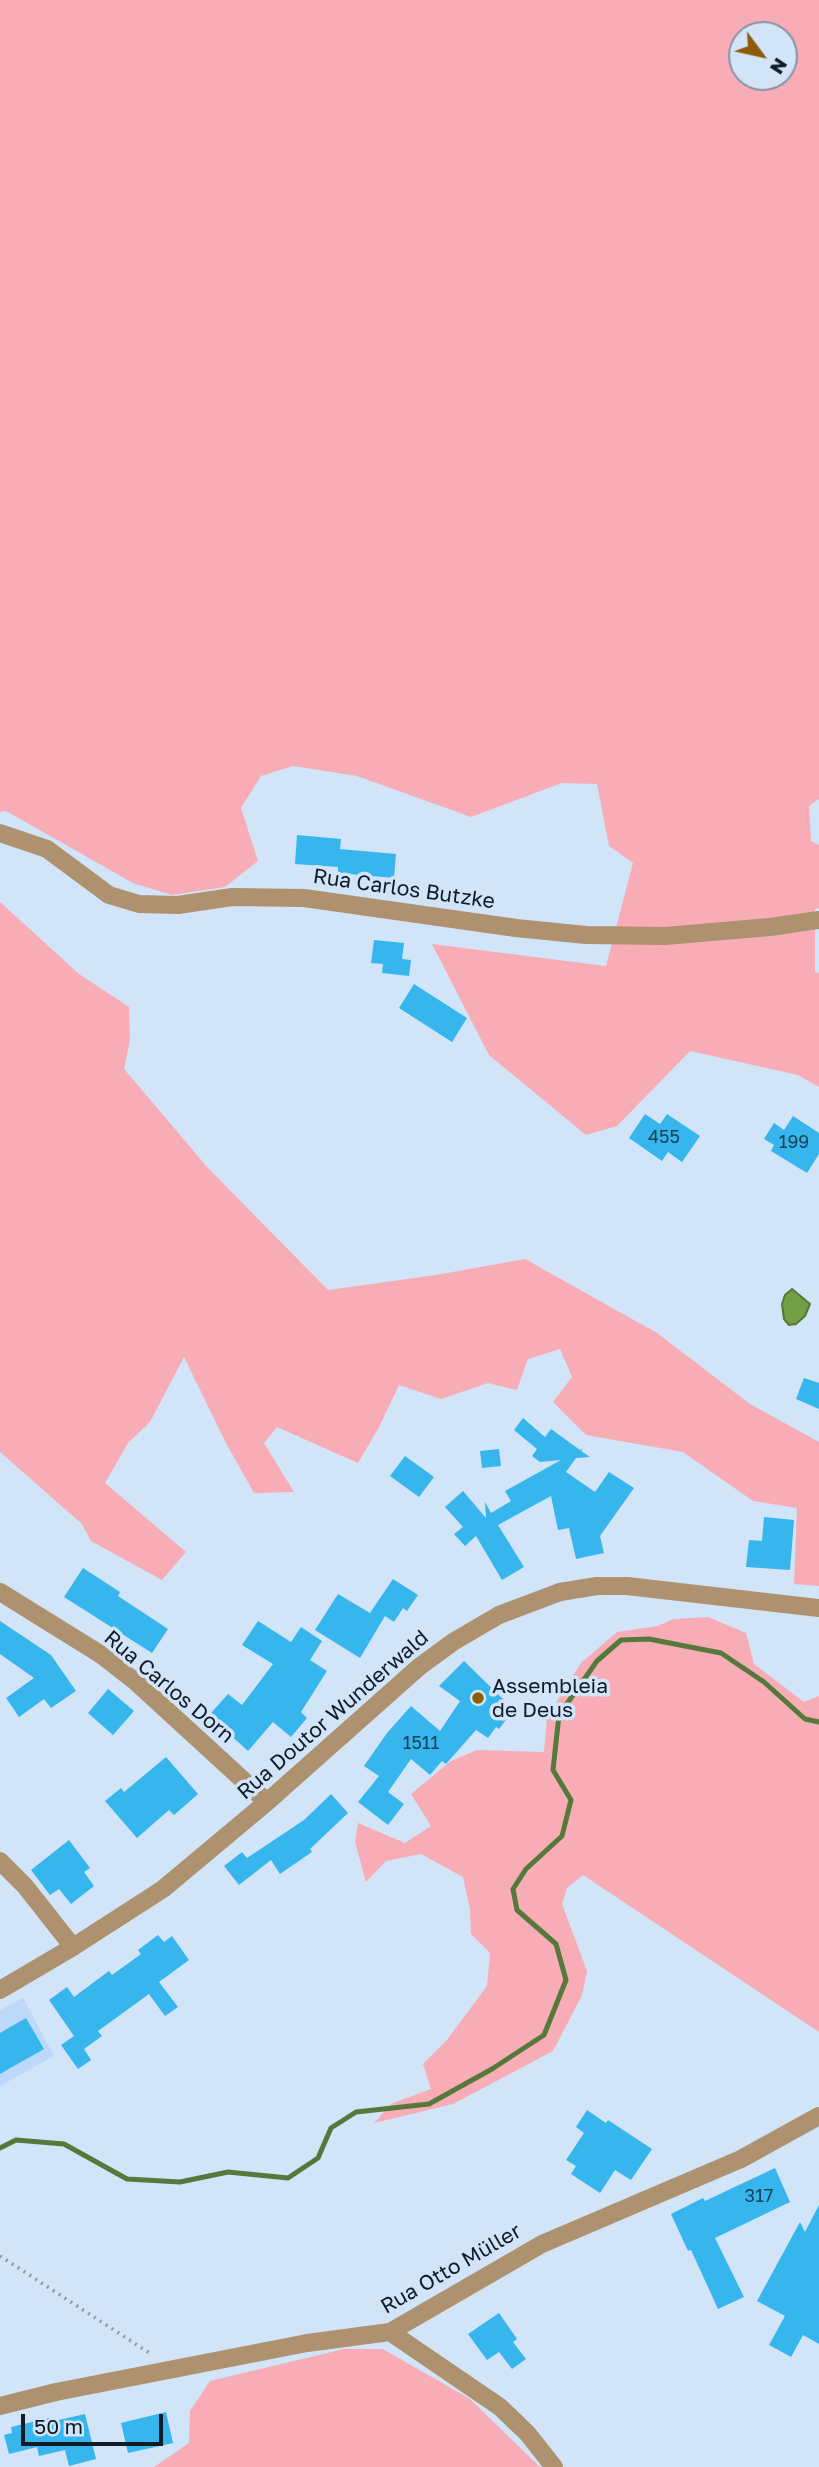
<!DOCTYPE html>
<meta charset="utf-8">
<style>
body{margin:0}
#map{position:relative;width:819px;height:2467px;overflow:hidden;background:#d1e4f8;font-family:"Golos Text",sans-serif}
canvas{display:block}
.north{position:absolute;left:728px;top:21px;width:70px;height:70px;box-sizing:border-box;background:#d1e4f8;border:2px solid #8494a4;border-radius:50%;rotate:123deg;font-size:19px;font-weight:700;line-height:28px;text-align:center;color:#101b27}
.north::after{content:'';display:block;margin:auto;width:24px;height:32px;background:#8e5c09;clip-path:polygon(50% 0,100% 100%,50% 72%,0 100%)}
.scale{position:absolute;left:21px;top:2414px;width:142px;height:32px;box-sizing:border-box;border:4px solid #101b27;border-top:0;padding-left:9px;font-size:21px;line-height:24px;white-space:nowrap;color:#101b27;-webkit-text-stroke:5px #d1e4f8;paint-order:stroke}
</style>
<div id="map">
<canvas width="819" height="2467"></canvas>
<div class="north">N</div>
<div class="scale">50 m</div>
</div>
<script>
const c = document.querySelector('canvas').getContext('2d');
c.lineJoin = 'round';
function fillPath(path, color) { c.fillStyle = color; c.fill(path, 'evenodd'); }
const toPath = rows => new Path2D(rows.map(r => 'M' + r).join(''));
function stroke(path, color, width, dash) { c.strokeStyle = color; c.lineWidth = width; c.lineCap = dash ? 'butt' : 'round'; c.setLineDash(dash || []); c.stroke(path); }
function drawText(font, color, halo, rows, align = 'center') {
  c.font = font + ' "Golos Text",sans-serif'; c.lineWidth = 7; c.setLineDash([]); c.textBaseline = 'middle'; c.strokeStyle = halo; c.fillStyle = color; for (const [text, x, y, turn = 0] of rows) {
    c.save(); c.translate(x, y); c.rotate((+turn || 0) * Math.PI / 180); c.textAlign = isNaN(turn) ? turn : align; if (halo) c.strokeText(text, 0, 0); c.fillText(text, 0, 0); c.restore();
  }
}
fillPath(toPath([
 [23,1998,54,2056,0,2086,0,2010]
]), '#bdd9f9');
fillPath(toPath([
 [0,0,819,0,819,799,809,806,811,841,819,845,819,908,815,909,815,972,819,973,819,1087,798,1075,690,1051,617,1126,586,1135,489,1055,432,944,606,966,633,863,609,846,597,784,562,783,471,817,357,776,293,766,261,776,241,808,258,861,225,887,172,895,133,883,6,811,0,812],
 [742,35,784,35,784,77,742,77],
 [0,902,79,974,129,1007,130,1040,124,1069,208,1168,328,1290,436,1275,525,1259,657,1333,750,1404,819,1442,819,1586,794,1584,797,1508,753,1501,683,1452,586,1435,553,1402,572,1377,560,1349,528,1359,517,1390,488,1383,441,1399,399,1385,379,1427,358,1463,277,1427,264,1443,294,1492,254,1493,226,1443,184,1357,150,1422,128,1443,105,1483,186,1552,162,1580,91,1541,82,1524,0,1452],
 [708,1617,746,1633,754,1664,804,1702,819,1696,819,2032,583,1875,567,1888,562,1904,587,1971,582,1995,553,2051,453,2104,374,2123,391,2104,431,2089,423,2064,447,2040,487,1986,490,1953,471,1934,470,1909,463,1877,421,1854,386,1861,366,1882,355,1842,358,1823,405,1843,431,1826,411,1794,451,1761,477,1750,544,1752,547,1717,581,1663,617,1632,658,1626,673,1619],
 [344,2349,383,2349,470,2399,540,2467,154,2467,189,2443,190,2411,210,2381]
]), '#f8acb6');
const water = toPath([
 [792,1289,810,1304,805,1316,796,1324,789,1325,784,1319,782,1304,785,1295,792,1289]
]);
fillPath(water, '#73a044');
stroke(water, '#55783b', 2);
stroke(toPath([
 [0,2148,16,2140,64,2144,127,2179,180,2182,228,2172,288,2178,318,2158,331,2128,356,2112,429,2104,492,2069,544,2035,566,1980,556,1944,517,1910,513,1889,526,1869,562,1836,571,1800,553,1770,559,1715,597,1661,621,1640,649,1639,721,1653,764,1682,805,1719,819,1722]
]), '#55783b', 5);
fillPath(toPath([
 [297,835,341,839,340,849,396,854,394,878,338,873,338,867,295,864],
 [374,940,404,943,402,959,411,960,409,976,382,973,383,964,371,963],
 [414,984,467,1018,452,1042,399,1008],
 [645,1114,660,1124,667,1114,700,1136,682,1162,668,1152,662,1161,629,1138],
 [793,1116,819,1133,819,1154,807,1173,771,1151,774,1145,764,1139,774,1123,784,1130],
 [804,1378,819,1383,819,1409,796,1399],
 [523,1418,545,1437,551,1429,580,1450,583,1448,581,1451,590,1457,576,1458,566,1472,595,1492,609,1472,634,1488,600,1536,604,1553,576,1559,569,1528,558,1530,551,1496,498,1525,524,1567,502,1580,476,1536,465,1546,454,1534,463,1527,445,1507,463,1491,486,1518,485,1502,491,1513,511,1501,505,1491,561,1460,540,1462,532,1456,537,1449,514,1430],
 [499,1449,501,1466,482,1468,480,1451],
 [405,1456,434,1477,419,1497,390,1476],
 [764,1517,794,1520,790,1570,746,1567,749,1540,762,1541],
 [83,1568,120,1592,118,1596,168,1629,152,1653,64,1597],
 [393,1579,418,1595,407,1611,403,1608,394,1622,385,1616,360,1658,315,1630,338,1594,370,1613],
 [0,1621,51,1655,76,1691,51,1708,44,1699,19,1717,6,1698,34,1678,0,1654],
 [258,1621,291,1642,301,1627,322,1641,310,1660,327,1671,301,1712,307,1718,291,1737,273,1722,248,1751,226,1731,228,1728,211,1713,228,1694,242,1705,273,1664,242,1645],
 [464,1661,505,1701,499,1710,508,1717,499,1729,496,1727,488,1738,476,1730,446,1764,442,1761,430,1775,411,1759,388,1792,404,1804,388,1825,358,1802,379,1776,364,1766,387,1733,411,1706,440,1731,460,1701,439,1686],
 [108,1689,134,1711,113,1735,88,1713],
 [166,1757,198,1794,174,1815,169,1810,137,1838,105,1801,121,1788,124,1792],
 [331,1794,348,1813,310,1849,312,1852,280,1874,271,1860,239,1885,224,1866,242,1852,247,1858,304,1820],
 [69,1840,90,1868,84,1872,94,1886,71,1904,59,1889,50,1895,31,1870],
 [158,1935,164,1942,172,1936,189,1960,159,1982,178,2007,165,2016,149,1994,98,2031,102,2036,84,2049,91,2060,78,2069,61,2045,74,2036,49,2000,67,1987,74,1997,109,1971,112,1975,141,1954,138,1950],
 [26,2018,44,2049,0,2074,0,2033],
 [587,2110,606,2123,608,2120,652,2149,631,2180,615,2170,600,2193,571,2174,576,2166,566,2160,584,2133,576,2127],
 [775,2168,790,2202,715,2238,744,2297,718,2309,691,2250,688,2251,671,2214,703,2198,705,2201],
 [819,2205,819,2344,803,2335,791,2357,769,2345,785,2316,757,2301,800,2222,805,2232],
 [499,2313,517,2339,513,2342,526,2359,512,2369,499,2352,487,2360,468,2334],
 [166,2412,173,2443,128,2453,121,2423],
 [85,2414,96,2459,69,2466,65,2450,39,2456,37,2447,9,2454,4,2435,12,2433,11,2427,49,2418,50,2422]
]), '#36b6ec');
stroke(toPath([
 [0,2256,151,2354]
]), '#8a9aab', 3.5, [2, 5]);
stroke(toPath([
 [0,833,47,849,109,895,139,904,178,905,232,897,304,898,516,928,586,935,665,936,770,927,819,920],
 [0,1592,100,1654,136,1682,267,1802],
 [0,1861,25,1886,73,1947],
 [0,1990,73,1947,163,1889,267,1802,419,1667,453,1642,499,1615,560,1592,597,1586,627,1586,819,1608],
 [390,2332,500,2407,528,2434,554,2467],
 [0,2406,56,2392,307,2343,390,2332,542,2244,741,2159,819,2116]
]), '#ae916e', 18);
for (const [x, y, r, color] of [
 [478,1698,7,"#8e5c09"]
]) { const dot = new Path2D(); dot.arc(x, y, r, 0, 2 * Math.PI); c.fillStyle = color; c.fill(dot); stroke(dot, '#d1e4f8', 2.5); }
drawText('18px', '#1a4258', null, [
 ["455",664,1137],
 ["199",794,1142],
 ["1511",421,1743],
 ["317",759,2196]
]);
drawText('21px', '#101b27', '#d1e4f8', [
 ["Rua Carlos Butzke",404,889,8],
 ["Rua Carlos Dorn",169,1687,40],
 ["Rua Doutor Wunderwald",333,1715,-41],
 ["Rua Otto Müller",451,2269,-30]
]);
drawText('21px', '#101b27', '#d1e4f8', [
 ["Assembleia",492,1686],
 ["de Deus",492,1710]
], 'left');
</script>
